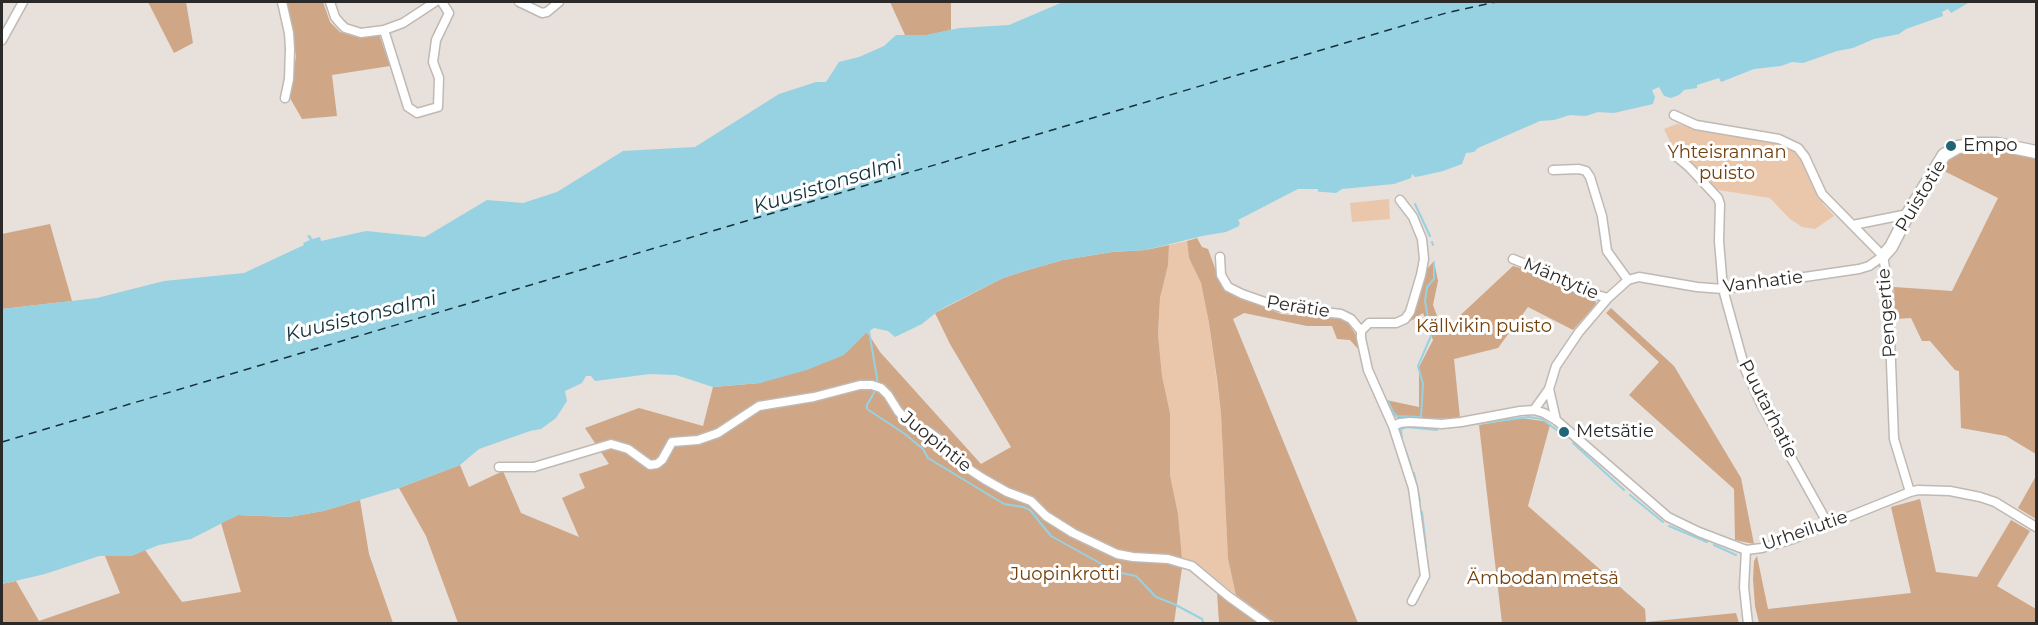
<!DOCTYPE html>
<meta charset="utf-8">
<style>
body{margin:0}
#map{position:relative;width:2038px;height:625px;overflow:hidden;background:#e7e0db;font-family:Montserrat,sans-serif}
canvas{display:block}
.frame{position:absolute;inset:0;border:3px solid #2c2a28;pointer-events:none}
</style>
<div id="map">
<canvas width="2038" height="625"></canvas>
<div class="frame"></div>
</div>
<script>
const c = document.querySelector('canvas').getContext('2d');
c.lineJoin = 'round';
function fillPath(path, color) { c.fillStyle = color; c.fill(path, 'evenodd'); }
const toPath = rows => new Path2D(rows.map(r => 'M' + r).join(''));
function stroke(path, color, width, dash) { c.strokeStyle = color; c.lineWidth = width; c.lineCap = dash ? 'butt' : 'round'; c.setLineDash(dash || []); c.stroke(path); }
function drawText(font, color, halo, rows, align = 'center') {
  c.font = font + ' Montserrat,sans-serif'; c.lineWidth = 6; c.setLineDash([]); c.textBaseline = 'middle'; c.strokeStyle = halo; c.fillStyle = color; for (const [text, x, y, turn = 0] of rows) {
    c.save(); c.translate(x, y); c.rotate((+turn || 0) * Math.PI / 180); c.textAlign = isNaN(turn) ? turn : align; if (halo) c.strokeText(text, 0, 0); c.fillText(text, 0, 0); c.restore();
  }
}
fillPath(toPath([
 [1677,124,1764,141,1781,145,1794,152,1807,168,1823,204,1834,216,1815,229,1802,227,1789,218,1770,198,1712,189,1674,150,1664,129],
 [1389,199,1390,219,1352,222,1350,203],
 [1187,241,1189,258,1201,283,1209,323,1221,413,1228,559,1236,595,1199,565,1182,558,1178,514,1170,475,1170,413,1162,376,1158,334,1160,298,1168,265,1169,245]
]), '#eac6aa');
fillPath(toPath([
 [148,2,186,2,193,43,174,53],
 [286,2,323,2,330,22,340,32,356,37,379,34,390,66,332,75,337,116,302,119,290,98,296,56],
 [890,2,951,2,951,30,927,35,905,35],
 [1992,147,2036,156,2036,454,2006,436,1961,428,1959,371,1955,370,1930,341,1922,341,1911,318,1895,319,1894,287,1952,291,1998,198,1940,169,1948,159,1959,152],
 [50,224,72,301,2,309,2,234],
 [1197,238,1202,247,1208,249,1219,279,1227,292,1281,314,1340,319,1348,323,1356,335,1359,350,1350,340,1337,339,1332,326,1307,326,1244,313,1233,319,1358,623,1275,623,1236,595,1228,559,1221,413,1217,379,1209,323,1201,283,1189,258,1187,241],
 [1169,245,1168,265,1160,298,1158,334,1162,376,1170,413,1170,475,1178,514,1182,558,1182,568,1174,623,458,623,426,536,399,488,460,465,469,487,503,471,521,513,579,537,562,498,585,488,579,474,609,464,585,428,639,408,703,426,713,387,760,383,867,332,880,352,981,464,1011,447,950,344,935,313,1003,278,1028,270,1063,260,1112,252,1146,250],
 [1434,261,1438,281,1433,305,1440,324,1452,323,1513,266,1535,272,1595,297,1596,304,1573,330,1528,307,1498,348,1454,359,1460,418,1403,420,1396,417,1389,410,1386,400,1419,407,1419,367,1433,340,1423,313,1411,321,1427,269],
 [1611,308,1674,366,1741,478,1754,544,1735,540,1734,489,1629,395,1659,362,1606,313],
 [1521,418,1543,421,1550,425,1528,506,1645,609,1646,622,1736,613,1739,623,1502,623,1479,425],
 [2036,476,2036,519,2018,508],
 [1920,499,1936,572,1977,577,2011,520,2030,531,1997,586,2036,609,2036,623,1759,623,1755,606,1753,579,1754,561,1757,556,1768,609,1911,593,1891,507],
 [360,500,369,554,393,623,2,624,2,584,6,583,16,581,39,621,120,593,105,556,131,556,145,550,182,602,241,592,221,523,238,515,289,517,323,511],
 [1217,592,1260,623,1219,623]
]), '#cfa686');
fillPath(toPath([
 [1063,2,1970,2,1951,13,1948,9,1942,12,1943,16,1906,29,1899,34,1874,39,1853,48,1837,51,1803,63,1792,62,1781,66,1754,69,1721,82,1719,78,1697,85,1697,88,1684,90,1679,95,1671,98,1664,96,1659,87,1652,90,1655,97,1653,104,1614,113,1598,112,1586,116,1570,115,1554,120,1540,121,1478,148,1474,152,1466,153,1462,164,1443,171,1421,176,1415,177,1412,174,1411,178,1394,184,1342,189,1336,193,1298,190,1240,221,1239,226,1226,232,1202,236,1146,250,1112,252,1063,260,1028,270,1003,278,949,305,938,311,922,324,895,337,888,331,874,328,865,334,844,355,807,370,760,383,713,387,676,375,650,374,595,381,591,376,586,376,582,383,565,391,567,401,556,418,541,429,530,431,479,449,460,465,399,488,323,511,289,517,238,515,191,539,159,545,131,556,99,556,45,574,2,584,2,309,97,298,164,281,244,273,304,245,303,243,310,240,307,236,310,235,312,239,320,237,321,241,366,231,425,237,487,200,523,203,557,192,623,151,695,147,779,94,816,82,826,82,839,62,859,57,884,46,896,35,926,35,960,28,1009,25]
]), '#96d2e2');
fillPath(toPath([
 [1298,189,1318,189,1318,193,1298,193,1240,223,1238,220]
]), '#e7e0db');
stroke(toPath([
 [1415,204,1430,236],
 [1432,242,1433,245],
 [869,331,878,384],
 [875,391,867,405,867,409,905,434,923,449,928,458,1004,504,1023,507,1030,510,1051,536,1116,572,1136,576,1156,597,1174,604,1202,619,1204,624],
 [1388,401,1393,412,1397,416,1421,417,1423,384,1418,366,1431,336,1425,301,1427,287,1434,279,1434,262],
 [1445,428,1529,417,1542,419,1567,438],
 [1573,443,1624,490],
 [1411,466,1402,440,1401,429,1407,427,1437,430],
 [1414,473,1420,501],
 [1630,495,1663,522],
 [1422,512,1426,547],
 [1669,526,1707,542],
 [1714,545,1736,555],
 [1427,558,1428,568]
]), '#96d2e2', 2);
stroke(toPath([
 [2,442,1446,13,1496,2]
]), '#14323a', 1.5, [8, 6]);
const street = toPath([
 [282,2,289,33,290,49,289,79,285,98],
 [330,2,335,17,340,23,345,28,361,33,384,30,403,23,435,2],
 [519,2,542,13,547,12,559,2],
 [384,30,408,107,417,113,438,107,439,78,433,62,436,40,449,13,442,2],
 [2,40,23,2],
 [1674,115,1696,125,1779,139,1798,148,1805,157,1822,194,1883,256,1888,286,1894,439,1910,492],
 [1677,157,1689,167,1718,198,1720,204,1719,241,1723,289,1745,369,1761,404,1828,524],
 [1553,170,1579,169,1586,171,1590,177,1602,216,1607,251,1628,280],
 [1400,200,1413,217,1422,239,1424,259,1421,275,1410,312,1405,319,1396,323,1369,323,1361,331,1361,338,1368,370,1393,426,1413,488,1425,576,1412,601],
 [1853,225,1908,214],
 [1220,257,1221,275,1228,287,1242,294,1279,307,1341,314,1351,319,1361,331],
 [1513,259,1546,272,1579,290,1608,298],
 [1534,410,1549,389],
 [1556,420,1549,389,1556,366,1579,332,1608,298,1628,280,1639,277,1697,287,1723,289,1859,269,1869,266,1883,256],
 [1393,426,1400,423,1410,422,1442,424,1461,422,1520,411,1534,410,1544,413,1556,420,1668,517,1699,532,1746,550,1762,548,1793,539,1910,492,1918,490,1950,491,1980,497,1995,502,2036,527],
 [499,467,534,467,611,444,628,449,650,465,657,464,662,460,672,442,698,440,718,433,759,406,814,397,860,385,872,385,881,388,888,395,898,411,914,429,929,432,940,440,958,462,984,479,1007,492,1031,501,1046,516,1073,533,1117,554,1133,557,1168,559,1192,566,1228,596,1267,624],
 [1746,550,1744,587,1748,624]
]);
const secondary = toPath([
 [1883,256,1891,247,1908,214,1944,155,1958,147,1979,144,1997,144,2036,152]
]);
stroke(street, '#bfb9b4', 11);
stroke(secondary, '#bfb9b4', 15);
stroke(street, '#fff', 8);
stroke(secondary, '#fff', 12);
for (const [x, y, r, color] of [
 [1951,146,6,"#206676"],
 [1564,432,6,"#206676"]
]) { const dot = new Path2D(); dot.arc(x, y, r, 0, 2 * Math.PI); c.fillStyle = color; c.fill(dot); stroke(dot, '#fff', 2); }
drawText('18px', '#2c2a28', '#fff', [
 ["Empo",1963,146],
 ["Metsätie",1576,432]
], 'left');
drawText('18px', '#75410c', '#fff', [
 ["Yhteisrannan",1727,153],
 ["puisto",1727,174],
 ["Källvikin puisto",1484,327],
 ["Juopinkrotti",1065,575],
 ["Ämbodan metsä",1543,579]
]);
drawText('18px', '#2c2a28', '#fff', [
 ["Puistotie",1921,196,-59],
 ["Mäntytie",1561,279,23],
 ["Vanhatie",1763,282,-7],
 ["Perätie",1298,307,9],
 ["Pengertie",1887,313,-94],
 ["Puutarhatie",1768,409,63],
 ["Juopintie",936,442,39],
 ["Urheilutie",1805,531,-19]
]);
drawText('italic 20px', '#14323a', '#fff', [
 ["Kuusistonsalmi",828,185,-17],
 ["Kuusistonsalmi",361,317,-14]
]);
</script>
